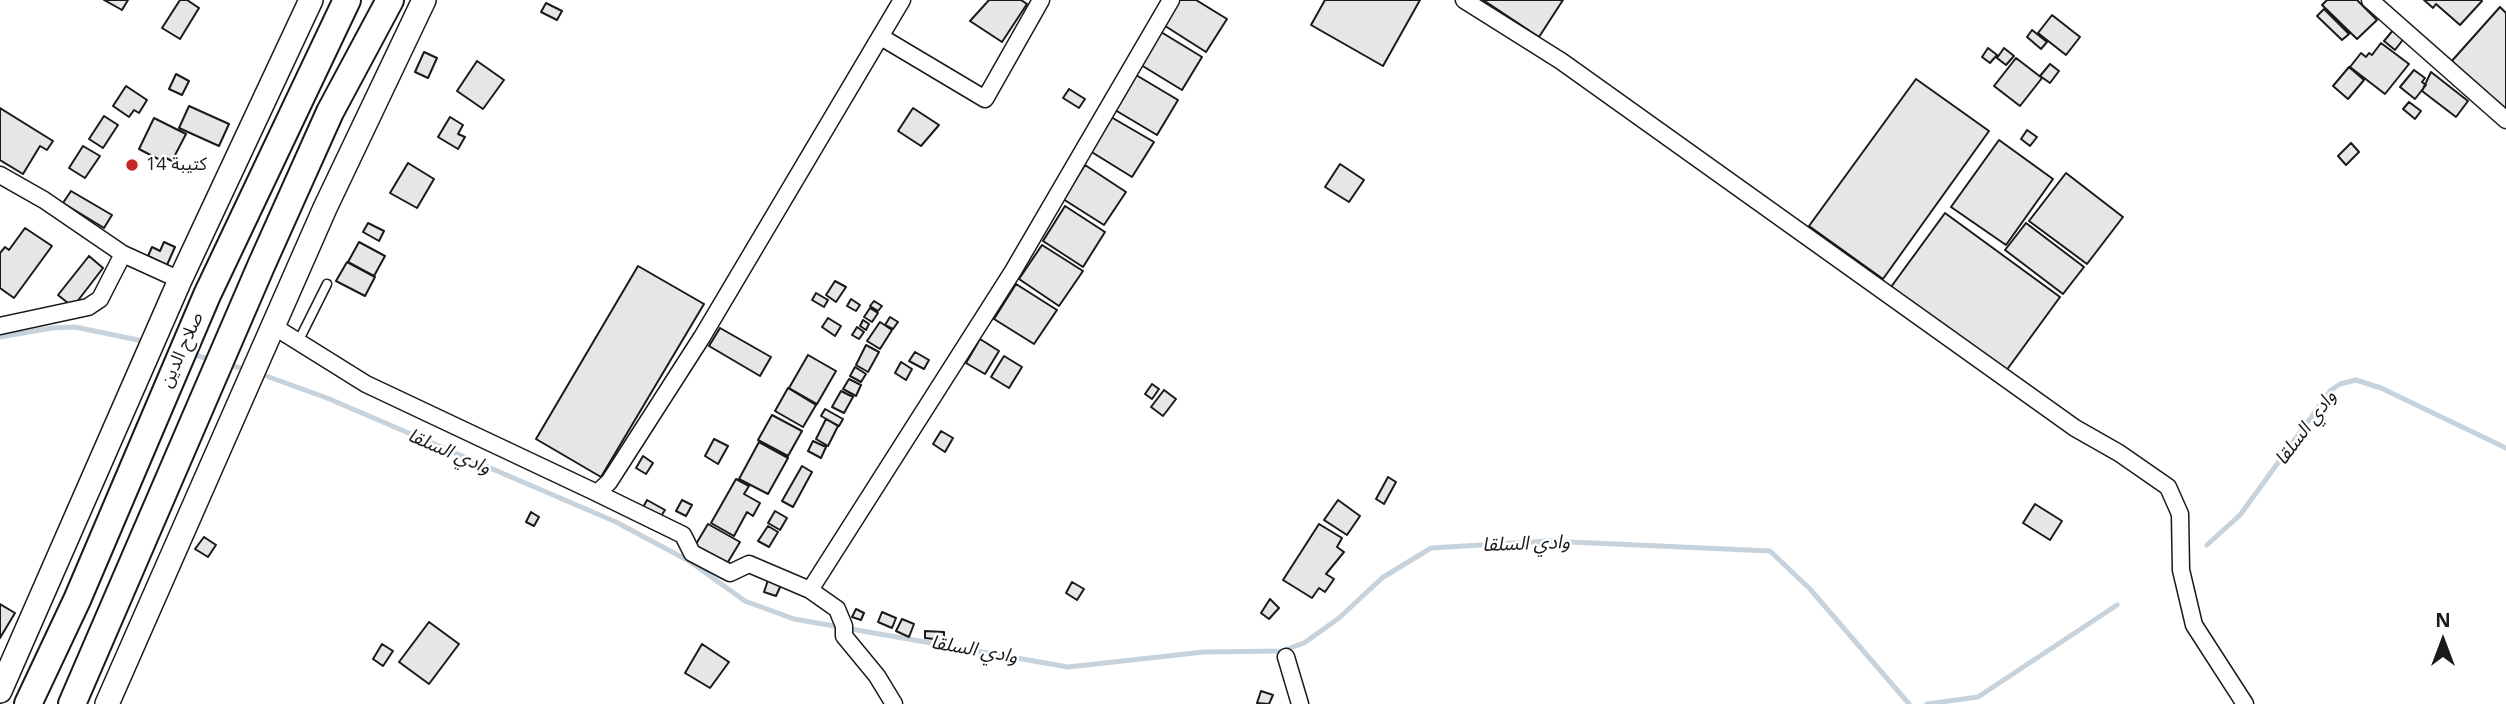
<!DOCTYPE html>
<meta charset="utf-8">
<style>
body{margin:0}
#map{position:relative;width:2506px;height:704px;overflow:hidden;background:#fff;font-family:"Open Sans",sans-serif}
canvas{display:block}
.north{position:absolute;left:2408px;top:606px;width:70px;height:70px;-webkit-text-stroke:5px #fff;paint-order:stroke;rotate:0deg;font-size:19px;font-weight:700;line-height:28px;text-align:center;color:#1a1a1a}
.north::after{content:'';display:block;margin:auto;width:24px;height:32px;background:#1a1a1a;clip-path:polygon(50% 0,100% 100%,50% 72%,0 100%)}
</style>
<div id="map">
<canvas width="2506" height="704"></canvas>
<div class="north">N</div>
</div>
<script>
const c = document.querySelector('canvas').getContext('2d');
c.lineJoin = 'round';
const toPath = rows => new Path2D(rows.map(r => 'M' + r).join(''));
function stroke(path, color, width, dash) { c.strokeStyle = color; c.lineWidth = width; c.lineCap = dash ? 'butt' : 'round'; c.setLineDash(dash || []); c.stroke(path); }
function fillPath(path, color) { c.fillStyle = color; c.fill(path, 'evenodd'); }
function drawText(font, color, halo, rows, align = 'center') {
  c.font = font + ' "Open Sans","Noto Sans Arabic",sans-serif'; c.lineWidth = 5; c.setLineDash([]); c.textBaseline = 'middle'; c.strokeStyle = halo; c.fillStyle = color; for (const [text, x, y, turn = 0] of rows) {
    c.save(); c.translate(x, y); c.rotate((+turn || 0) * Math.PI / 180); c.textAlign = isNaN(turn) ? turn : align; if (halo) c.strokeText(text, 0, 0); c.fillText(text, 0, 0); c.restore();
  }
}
stroke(toPath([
 [0,337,52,328,75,327,148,342],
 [191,354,212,360],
 [228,365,249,370],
 [258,373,327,398,616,522,689,561,745,601,794,619,1068,667,1204,652,1282,651,1304,643,1339,618,1382,578,1431,548,1548,541,1770,551,1810,589,1909,704],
 [2207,545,2240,515,2331,390,2340,384,2356,380,2381,388,2506,448],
 [1927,704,1978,697,2117,605]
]), '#c6d2dc', 5);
const building = toPath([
 [104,0,128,0,122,10,104,0],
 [180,0,187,0,199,8,180,39,162,28,180,0],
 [989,0,1021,0,1027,4,1002,42,970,21,989,0],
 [1177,0,1196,0,1227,19,1206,52,1162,24,1177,0],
 [1325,0,1420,0,1383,66,1311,25,1325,0],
 [1483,0,1563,0,1539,37,1483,0],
 [2327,0,2357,0,2377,20,2357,39,2322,5,2327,0],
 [2424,0,2481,0,2482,1,2460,25,2436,4,2433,8,2424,0],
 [546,3,562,11,557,20,541,12,546,3],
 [2500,7,2506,13,2506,112,2450,63,2500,7],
 [2324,9,2349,34,2342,40,2317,16,2324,9],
 [2052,15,2080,37,2066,55,2038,33,2052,15],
 [2394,29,2405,37,2395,50,2384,41,2394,29],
 [2032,30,2047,42,2041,49,2027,37,2032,30],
 [1161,32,1202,57,1182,90,1141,65,1161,32],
 [2381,43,2409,64,2385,94,2350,67,2361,53,2366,57,2369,53,2372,55,2381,43],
 [1988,48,1997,55,1990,63,1982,57,1988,48],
 [2004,48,2014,56,2006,65,1997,58,2004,48],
 [424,52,437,58,428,78,415,72,424,52],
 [2016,58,2042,78,2020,106,1994,86,2016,58],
 [477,61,504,80,483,109,457,91,477,61],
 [2050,64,2059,71,2050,83,2040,76,2050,64],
 [2349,67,2364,80,2348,99,2333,86,2349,67],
 [2414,70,2425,78,2422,82,2426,85,2415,99,2400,87,2414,70],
 [2431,72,2468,101,2456,117,2422,91,2431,72],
 [176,74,189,81,182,95,169,89,176,74],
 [1136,75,1178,100,1157,135,1115,110,1136,75],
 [1916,79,1989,131,1883,279,1809,226,1916,79],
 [126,86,147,100,139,113,134,110,129,117,113,106,126,86],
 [1069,89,1085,99,1079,108,1063,98,1069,89],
 [2409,102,2421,111,2415,119,2403,109,2409,102],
 [189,106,229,124,219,146,179,128,189,106],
 [0,108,53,141,47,150,40,146,23,174,0,160,0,108],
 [913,108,939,125,921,146,898,131,913,108],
 [104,116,118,125,103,148,89,139,104,116],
 [450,117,463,125,458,134,465,137,458,149,438,137,450,117],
 [1111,117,1154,142,1132,177,1090,151,1111,117],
 [154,118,186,134,172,161,162,156,160,160,139,149,154,118],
 [2027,130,2037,137,2030,146,2021,139,2027,130],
 [1999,140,2053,179,2006,245,1951,207,1999,140],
 [2351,143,2359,152,2346,165,2338,156,2351,143],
 [83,146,100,156,85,178,69,168,83,146],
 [408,163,434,179,417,208,390,193,408,163],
 [1340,164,1364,180,1349,202,1325,187,1340,164],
 [1085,165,1126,192,1104,225,1063,199,1085,165],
 [2066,173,2123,217,2087,264,2029,221,2066,173],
 [71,191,112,215,104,228,63,203,71,191],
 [1065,206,1105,232,1083,267,1043,241,1065,206],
 [1945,213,2060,297,2006,371,1891,287,1945,213],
 [368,223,384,231,379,241,363,232,368,223],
 [2026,223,2084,267,2063,294,2005,250,2026,223],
 [25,228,52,246,14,298,0,288,0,253,5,247,9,250,25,228],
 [164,242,175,247,167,265,148,256,152,247,160,251,164,242],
 [359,242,385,256,374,276,348,262,359,242],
 [1042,245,1083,271,1059,306,1019,279,1042,245],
 [89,256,103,268,73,307,58,295,89,256],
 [347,262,375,277,365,296,336,281,347,262],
 [638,266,704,304,601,477,536,439,638,266],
 [835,281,846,287,836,302,826,295,835,281],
 [1016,284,1057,310,1034,344,994,319,1016,284],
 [816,293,828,300,824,307,812,300,816,293],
 [851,299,860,305,856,311,847,306,851,299],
 [874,301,882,306,878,311,870,306,874,301],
 [870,308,878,313,872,322,864,317,870,308],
 [890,317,898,322,893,329,885,325,890,317],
 [828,318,841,326,835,336,822,327,828,318],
 [863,320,869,324,866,330,860,326,863,320],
 [880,322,892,330,880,349,867,341,880,322],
 [857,327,864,332,859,339,852,335,857,327],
 [720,328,771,357,760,376,709,346,720,328],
 [980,339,999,351,985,374,966,363,980,339],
 [866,345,879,352,868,372,856,365,866,345],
 [915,352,929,360,924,369,909,361,915,352],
 [808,355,836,371,817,404,789,388,808,355],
 [1004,356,1022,367,1009,388,991,377,1004,356],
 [901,362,912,369,906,380,895,373,901,362],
 [855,367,866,374,861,382,850,376,855,367],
 [849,379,861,385,856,396,843,389,849,379],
 [1152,384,1159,389,1152,399,1145,394,1152,384],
 [788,388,816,405,803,427,775,411,788,388],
 [1164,390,1176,399,1163,416,1151,407,1164,390],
 [841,391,853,397,844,413,832,407,841,391],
 [825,409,843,419,839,426,821,416,825,409],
 [772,415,802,431,788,456,758,440,772,415],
 [826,419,838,426,828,446,816,439,826,419],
 [941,431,953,438,945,452,933,444,941,431],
 [714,439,728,446,718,464,705,456,714,439],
 [813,441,826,447,821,458,808,451,813,441],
 [759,442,788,458,768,494,739,479,759,442],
 [643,456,653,463,646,474,636,468,643,456],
 [802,466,812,472,793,507,782,501,802,466],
 [1388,477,1396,482,1384,504,1376,499,1388,477],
 [736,479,749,486,744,494,760,503,753,516,747,512,734,536,711,523,736,479],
 [647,500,665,510,658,521,641,511,647,500],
 [682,500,692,505,686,516,676,511,682,500],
 [1338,500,1360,516,1347,535,1324,520,1338,500],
 [2035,504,2062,521,2050,540,2023,523,2035,504],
 [775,511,787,518,780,530,768,523,775,511],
 [531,512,539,517,534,526,526,522,531,512],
 [708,524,740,542,725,567,693,549,708,524],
 [1319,524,1342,538,1337,547,1344,552,1326,574,1334,579,1325,592,1319,588,1312,598,1283,580,1319,524],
 [768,526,778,532,769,547,758,541,768,526],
 [204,537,216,545,208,557,195,549,204,537],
 [768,580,781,585,776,596,764,592,768,580],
 [1072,582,1084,589,1077,600,1066,593,1072,582],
 [1270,599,1279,608,1269,619,1261,613,1270,599],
 [0,604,15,613,0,638,0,604],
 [856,609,864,613,861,620,852,617,856,609],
 [882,612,896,618,892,628,878,622,882,612],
 [902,619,914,624,909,637,896,631,902,619],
 [429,622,459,644,429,684,399,662,429,622],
 [925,631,944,632,944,640,925,638,925,631],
 [382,644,393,651,383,666,373,659,382,644],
 [702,644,729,662,710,688,685,673,702,644],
 [1261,691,1273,695,1269,704,1257,703,1261,691]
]);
fillPath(building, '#e6e6e6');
stroke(building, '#1a1a1a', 2);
const service = toPath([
 [299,340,327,284]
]);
const minor = toPath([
 [1464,0,1561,61,2075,428,2119,453,2168,487,2180,514,2181,570,2194,625,2245,704],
 [2370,0,2506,120],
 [881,37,985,99,1041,0],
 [0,175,44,200,123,254,180,280],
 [0,326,88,307,100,299,123,254],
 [273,326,366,384,597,493,609,482,702,337,902,0],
 [597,493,683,535,692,553,730,573,749,564,810,590,837,609,844,626,844,636,877,676,894,704],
 [810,590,1013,271,1171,0],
 [1286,657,1300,704]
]);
const secondary = toPath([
 [0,691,180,280,311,0],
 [107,704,325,208,424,0]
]);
const trunk = toPath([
 [28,704,77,600,207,295,347,0],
 [72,704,261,266,330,112,390,0]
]);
stroke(service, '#1a1a1a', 11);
stroke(minor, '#1a1a1a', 19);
stroke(secondary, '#1a1a1a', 26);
stroke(trunk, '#1a1a1a', 30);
stroke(service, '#fff', 8);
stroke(minor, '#fff', 16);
stroke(secondary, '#fff', 23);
stroke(trunk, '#fff', 26);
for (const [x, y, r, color] of [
 [132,165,7,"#c62828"]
]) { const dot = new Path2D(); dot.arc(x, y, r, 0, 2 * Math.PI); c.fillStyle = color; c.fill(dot); stroke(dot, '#fff', 2.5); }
drawText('18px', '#1a1a1a', '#fff', [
 ["كتيبة 14",146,165]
], 'left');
drawText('18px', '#1a1a1a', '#fff', [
 ["صلاح الدين",182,350,-66]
]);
drawText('italic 19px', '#1a1a1a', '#fff', [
 ["وادي السلقا",2306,428,-53],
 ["وادي السلقا",449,452,23],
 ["وادي السلقا",1526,544,-2],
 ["وادي السلقا",974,650,10]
]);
</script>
